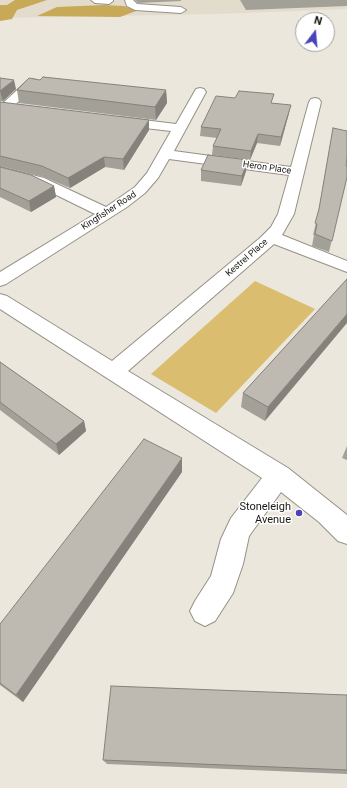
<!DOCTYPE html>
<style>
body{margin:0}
#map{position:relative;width:347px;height:788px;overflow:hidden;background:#ebe7dd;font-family:Roboto,sans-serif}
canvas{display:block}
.north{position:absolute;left:295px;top:12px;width:40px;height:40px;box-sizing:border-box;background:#fff;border:1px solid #a3a2a1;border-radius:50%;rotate:16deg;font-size:11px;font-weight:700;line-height:16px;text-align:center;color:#181713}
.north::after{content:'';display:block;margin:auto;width:14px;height:18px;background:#4944ba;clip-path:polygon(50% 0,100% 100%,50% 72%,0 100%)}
</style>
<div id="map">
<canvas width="347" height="788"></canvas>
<div class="north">N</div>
</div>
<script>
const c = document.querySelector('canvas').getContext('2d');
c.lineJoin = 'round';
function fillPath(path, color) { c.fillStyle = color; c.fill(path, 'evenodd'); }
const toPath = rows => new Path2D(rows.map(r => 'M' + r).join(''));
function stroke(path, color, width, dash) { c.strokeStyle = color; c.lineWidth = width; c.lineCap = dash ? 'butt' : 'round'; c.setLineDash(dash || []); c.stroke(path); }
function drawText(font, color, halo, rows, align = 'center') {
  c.font = font + ' Roboto,sans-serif'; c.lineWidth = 3; c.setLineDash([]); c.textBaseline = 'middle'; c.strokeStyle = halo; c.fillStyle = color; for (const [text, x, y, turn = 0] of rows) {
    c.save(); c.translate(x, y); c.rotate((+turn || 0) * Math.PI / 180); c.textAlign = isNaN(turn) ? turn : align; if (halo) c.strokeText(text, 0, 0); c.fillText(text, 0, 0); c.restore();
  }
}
fillPath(toPath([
 [0,0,347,0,347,9,218,14,0,18]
]), '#e3dccc');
fillPath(toPath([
 [255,281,315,309,216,413,151,374]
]), '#dbbd70');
fillPath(toPath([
 [15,0,47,0,17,10,12,19,0,21,0,5,7,5],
 [104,5,124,6,136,11,120,17,37,16,57,7]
]), '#c7a958');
const minor = toPath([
 [91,0,113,0,113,1,109,4,95,3,91,0],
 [125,0,133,0,137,4,181,7,186,10,181,13,135,10,127,6,125,0],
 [32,79,36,80,38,82,10,110,2,110,0,107,2,104,28,80,32,79],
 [200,88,204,89,206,92,174,151,291,167,309,102,311,99,315,98,319,99,321,102,294,214,282,235,347,261,347,272,274,244,128,371,288,468,347,515,347,544,338,541,319,522,281,492,249,536,243,564,233,593,215,621,205,626,195,621,190,611,195,601,211,576,221,539,231,518,262,478,0,309,0,294,7,296,112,361,260,238,271,227,278,214,289,175,169,159,158,178,145,193,127,207,6,284,0,286,0,272,95,214,34,184,0,175,0,167,44,178,106,207,135,187,147,173,171,131,119,125,114,124,113,121,114,118,119,117,176,124,196,89,200,88]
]);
stroke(minor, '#959188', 2);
fillPath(minor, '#fff');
fillPath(toPath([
 [135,0,181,0,181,1,138,3],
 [240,0,347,0,347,6,246,10],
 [0,78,16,89,3,101,0,101],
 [17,90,166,90,167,103,156,120,19,103],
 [0,102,149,130,124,170,105,167,70,188,44,177,0,166],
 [273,103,289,113,280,146,257,143,250,160,212,155,213,146,217,138,200,136,201,127],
 [333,128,346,166,347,177,329,252,312,246,314,235,313,235,318,214],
 [248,160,246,171,241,186,201,181,201,170],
 [0,167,54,186,56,197,31,212,0,197],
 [347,279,265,421,241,407,243,393],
 [0,362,84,421,86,431,59,455,0,410],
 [347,446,347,460,342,458],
 [182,472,23,702,0,685,0,624],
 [347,695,347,774,107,764,103,760]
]), '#a3a098');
fillPath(toPath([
 [14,80,16,89,3,101,0,91],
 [166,90,167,103,156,120,155,107],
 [291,105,289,113,280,146,281,137],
 [149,120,149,130,124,170,123,159],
 [258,134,257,143,250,160,251,151],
 [104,157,105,167,70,188,68,178],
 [248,160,246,171,241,186,242,176],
 [54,186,56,197,31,212,29,201],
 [347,314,347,323,265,421,268,407],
 [84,421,86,431,59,455,56,444],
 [182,458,182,472,23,702,16,695]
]), '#85827c');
const building = toPath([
 [43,77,166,90,155,107,17,90,29,78,40,80,43,77],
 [0,78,14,80,0,91,0,78],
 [239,91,274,94,271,103,291,105,281,137,258,134,251,151,213,146,221,129,201,127,216,96,235,98,239,91],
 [0,102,149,120,123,159,104,157,68,178,42,166,0,156,0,102],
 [333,128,347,131,347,157,346,166,347,166,347,177,332,241,315,234,317,224,315,223,319,209,333,128],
 [208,155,248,160,242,176,201,170,208,155],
 [0,167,31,175,54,186,29,201,0,188,0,167],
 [347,279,347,314,268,407,243,393,347,279],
 [0,362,84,421,56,444,0,402,0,362],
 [144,439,182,458,16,695,0,683,0,624,144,439],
 [111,686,347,695,347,770,103,760,111,686]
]);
fillPath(building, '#bebab1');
stroke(building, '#85827c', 1);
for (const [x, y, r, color] of [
 [299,513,4,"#4944ba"]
]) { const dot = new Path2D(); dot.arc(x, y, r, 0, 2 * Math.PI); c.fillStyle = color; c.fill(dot); stroke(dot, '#fff', 1.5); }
drawText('9px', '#181713', '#fff', [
 ["Heron Place",267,168,8],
 ["Kingfisher Road",109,211,-33],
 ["Kestrel Place",247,258,-41]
]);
drawText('11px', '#181713', '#fff', [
 ["Stoneleigh",291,507],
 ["Avenue",291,520]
], 'right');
</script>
